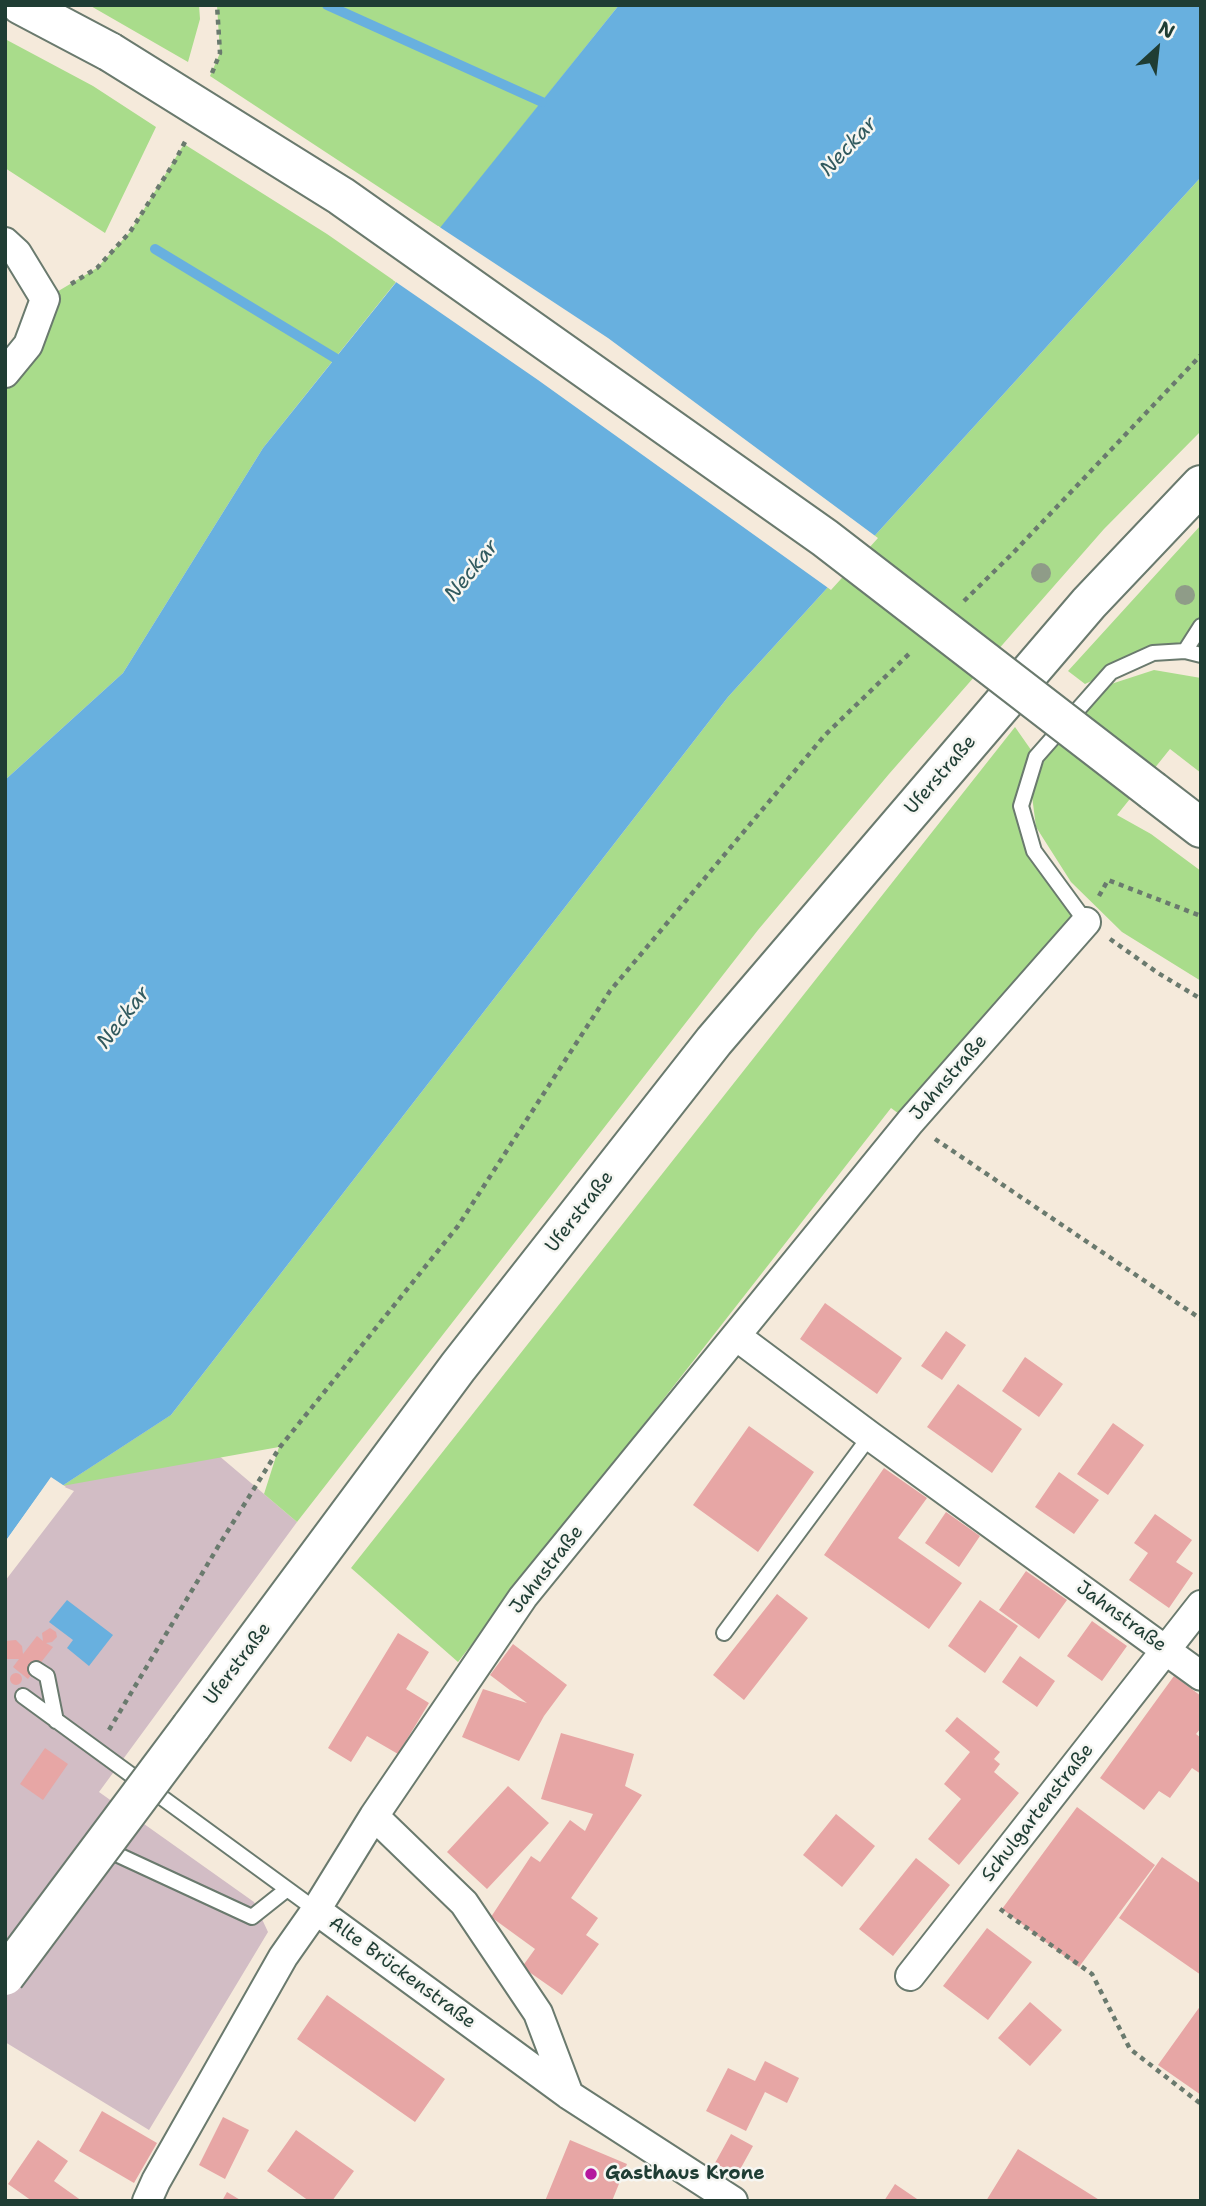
<!DOCTYPE html>
<meta charset="utf-8">
<style>
body{margin:0}
#map{position:relative;width:1206px;height:2206px;overflow:hidden;background:#f5eadb;font-family:"Shantell Sans",sans-serif}
canvas{display:block}
.frame{position:absolute;inset:0;border:7px solid #1f3d34;pointer-events:none}
.north{position:absolute;left:1122px;top:14px;width:70px;height:70px;-webkit-text-stroke:5px #f6f6f2;paint-order:stroke;rotate:27deg;font-size:19px;font-weight:700;line-height:28px;text-align:center;color:#1f3d34}
.north::after{content:'';display:block;margin:auto;width:24px;height:32px;background:#1f3d34;clip-path:polygon(50% 0,100% 100%,50% 72%,0 100%)}
</style>
<div id="map">
<canvas width="1206" height="2206"></canvas>
<div class="frame"></div>
<div class="north">N</div>
</div>
<script>
const c = document.querySelector('canvas').getContext('2d');
c.lineJoin = 'round';
function fillPath(path, color) { c.fillStyle = color; c.fill(path, 'evenodd'); }
const toPath = rows => new Path2D(rows.map(r => 'M' + r).join(''));
function stroke(path, color, width, dash) { c.strokeStyle = color; c.lineWidth = width; c.lineCap = dash ? 'butt' : 'round'; c.setLineDash(dash || []); c.stroke(path); }
function drawText(font, color, halo, rows, align = 'center') {
  c.font = font + ' "Shantell Sans",sans-serif'; c.lineWidth = 5; c.setLineDash([]); c.textBaseline = 'middle'; c.strokeStyle = halo; c.fillStyle = color; for (const [text, x, y, turn = 0] of rows) {
    c.save(); c.translate(x, y); c.rotate((+turn || 0) * Math.PI / 180); c.textAlign = isNaN(turn) ? turn : align; if (halo) c.strokeText(text, 0, 0); c.fillText(text, 0, 0); c.restore();
  }
}
fillPath(toPath([
 [171,1415,297,1522,99,1792,254,1902,268,1932,149,2130,5,2042,5,1581,74,1491,62,1486]
]), '#d2bdc5');
fillPath(toPath([
 [89,5,199,5,200,19,188,62],
 [217,5,619,5,441,228,210,76,220,53],
 [5,39,93,86,156,127,105,233,5,168],
 [184,144,327,234,396,282,263,448,123,673,5,780,5,373,45,299,97,268,130,232],
 [1201,177,1201,431,1104,529,889,774,758,930,297,1522,264,1494,279,1447,62,1486,171,1415,728,697],
 [1201,525,1201,655,1153,653,1085,684,1068,671],
 [1154,670,1201,678,1201,773,1170,749,1117,815,1151,834,1201,871,1201,981,1122,932,1071,882,1036,827,1032,796,1045,758,1108,685],
 [1015,727,1036,757,1021,806,1034,851,1086,922,910,1122,891,1108,458,1662,351,1568]
]), '#a9dc8b');
fillPath(toPath([
 [619,5,1201,5,1201,177,728,697,171,1415,62,1486,51,1478,5,1542,5,780,123,673,263,448],
 [67,1600,113,1635,89,1666,67,1648,73,1640,49,1622]
]), '#68b0df');
fillPath(toPath([
 [438,226,608,338,878,538,831,590,538,380,393,280],
 [51,1477,66,1487,61,1489,52,1482,5,1546,5,1542]
]), '#f5eadb');
stroke(toPath([
 [327,5,542,102],
 [155,249,335,358]
]), '#68b0df', 10);
fillPath(toPath([
 [825,1303,902,1358,877,1394,800,1339],
 [946,1331,966,1345,942,1380,921,1366],
 [1025,1357,1063,1384,1039,1417,1002,1391],
 [958,1384,1022,1429,992,1473,927,1427],
 [1113,1423,1144,1445,1108,1495,1077,1474],
 [749,1426,814,1472,758,1552,693,1505],
 [884,1468,927,1498,898,1538,962,1583,929,1629,824,1555],
 [1059,1472,1099,1500,1074,1534,1035,1507],
 [946,1512,980,1536,959,1567,925,1543],
 [1155,1514,1192,1540,1176,1562,1193,1573,1169,1608,1129,1580,1148,1553,1134,1543],
 [1026,1571,1067,1600,1039,1639,999,1610],
 [777,1594,808,1618,744,1700,713,1675],
 [980,1600,1018,1626,985,1673,948,1646],
 [1092,1621,1127,1646,1102,1681,1067,1656],
 [50,1628,56,1632,57,1637,52,1642,46,1643,53,1647,28,1679,13,1667,19,1659,5,1659,5,1641,16,1640,22,1646,23,1654,37,1636,43,1641,42,1633],
 [398,1633,429,1652,406,1689,429,1703,398,1754,367,1736,351,1762,328,1748],
 [513,1644,567,1685,544,1716,519,1761,462,1737,483,1689,527,1703,490,1675],
 [1020,1656,1055,1681,1037,1707,1002,1682],
 '10 1679a6 6 0 1 1 12 0a6 6 0 1 1-12 0Z',
 [1174,1676,1201,1696,1201,1728,1196,1734,1201,1738,1201,1774,1192,1768,1170,1798,1159,1791,1144,1810,1100,1778],
 [957,1717,1000,1752,994,1759,1000,1764,994,1772,1019,1793,959,1865,928,1839,961,1799,944,1784,970,1752,945,1731],
 [561,1733,634,1754,625,1786,642,1795,571,1898,598,1918,586,1935,599,1944,562,1995,522,1967,535,1949,491,1917,531,1856,540,1862,570,1820,585,1831,593,1814,541,1799],
 [45,1748,68,1764,43,1800,20,1784],
 [508,1786,549,1823,487,1889,447,1852],
 [1077,1807,1155,1865,1079,1967,1002,1909],
 [836,1814,875,1846,842,1887,803,1855],
 [1162,1857,1201,1884,1201,1975,1119,1918],
 [916,1858,950,1885,893,1956,859,1929],
 [987,1928,1032,1962,988,2020,943,1986],
 [327,1995,445,2079,415,2122,297,2039],
 [1030,2002,1062,2030,1030,2066,998,2038],
 [1201,2005,1201,2095,1158,2065],
 [765,2061,799,2078,787,2103,765,2092,746,2131,706,2111,728,2068,755,2081],
 [102,2111,157,2143,134,2183,79,2151],
 [223,2117,249,2130,225,2179,199,2165],
 [296,2130,354,2171,332,2201,309,2201,267,2171],
 [731,2134,753,2146,737,2175,715,2163],
 [38,2140,68,2161,54,2181,82,2201,32,2201,8,2184],
 [570,2140,627,2164,612,2201,545,2201],
 [1018,2149,1101,2201,986,2201],
 [895,2184,920,2201,884,2201],
 [227,2192,242,2201,222,2201]
]), '#e7a6a5');
const lane = toPath([
 [1185,651,1201,626],
 [1086,922,1034,851,1021,806,1036,757,1111,672,1153,653,1185,651,1201,655],
 [724,1633,870,1436],
 [36,1669,47,1676,56,1721],
 [23,1696,316,1910],
 [101,1859,116,1854,252,1917,286,1890]
]);
const street = toPath([
 [5,242,17,253,45,299,28,345,5,373],
 [736,1336,870,1436,1201,1676],
 [374,1816,464,1903,538,2013,569,2095],
 [316,1910,374,1816,523,1597,910,1122,1086,922],
 [910,1976,1201,1605],
 [147,2201,156,2181,283,1957,316,1910,569,2095,733,2201]
]);
const secondary = toPath([
 [21,5,110,52],
 [1153,791,1201,828]
]);
const primary = toPath([
 [191,1727,458,1367,714,1041,1089,603,1201,485]
]);
stroke(lane, '#6a7a6e', 18);
stroke(street, '#6a7a6e', 32);
stroke(secondary, '#6a7a6e', 42);
stroke(primary, '#6a7a6e', 42);
stroke(toPath([
 [212,73,220,53,217,5],
 [71,284,97,268,130,232,175,161,186,140],
 [964,601,1013,553,1201,355],
 [1099,896,1108,880,1201,916],
 [1110,939,1158,973,1201,999],
 [935,1139,1201,1319],
 [109,1730,219,1545,280,1447,458,1226,610,991,825,735,912,651],
 [1000,1909,1092,1974,1130,2049,1201,2104]
]), '#6a7a6e', 4.5, [5, 5]);
stroke(lane, '#fff', 14);
stroke(street, '#fff', 28);
stroke(secondary, '#fff', 38);
stroke(primary, '#fff', 38);
const secondaryBridge = toPath([
 [110,52,341,196,825,538,1153,791]
]);
const primaryBridge = toPath([
 [5,1976,191,1727]
]);
stroke(secondaryBridge, '#6a7a6e', 42, []);
stroke(primaryBridge, '#6a7a6e', 42, []);
stroke(secondaryBridge, '#fff', 38);
stroke(primaryBridge, '#fff', 38);
c.fillStyle = '#8f9c88';
for (const [x, y] of [
 [1041,573],
 [1185,595]
]) { c.beginPath(); c.arc(x, y, 10, 0, 2 * Math.PI); c.fill(); }
for (const [x, y, r, color] of [
 [591,2174,7,"#b5179e"]
]) { const dot = new Path2D(); dot.arc(x, y, r, 0, 2 * Math.PI); c.fillStyle = color; c.fill(dot); stroke(dot, '#f6f6f2', 2.5); }
drawText('19px', '#1f3d34', '#f6f6f2', [
 ["Uferstraße",941,775,-49],
 ["Jahnstraße",949,1078,-49],
 ["Uferstraße",580,1212,-52],
 ["Jahnstraße",547,1570,-52],
 ["Jahnstraße",1121,1617,36],
 ["Uferstraße",238,1664,-53],
 ["Schulgartenstraße",1038,1813,-52],
 ["Alte Brückenstraße",402,1973,36]
]);
drawText('bold 19px', '#1f3d34', '#f6f6f2', [
 ["Gasthaus Krone",605,2174]
], 'left');
drawText('italic 21px', '#315a5f', '#f6f6f2', [
 ["Neckar",849,147,-47],
 ["Neckar",472,571,-51],
 ["Neckar",124,1018,-52]
]);
</script>
